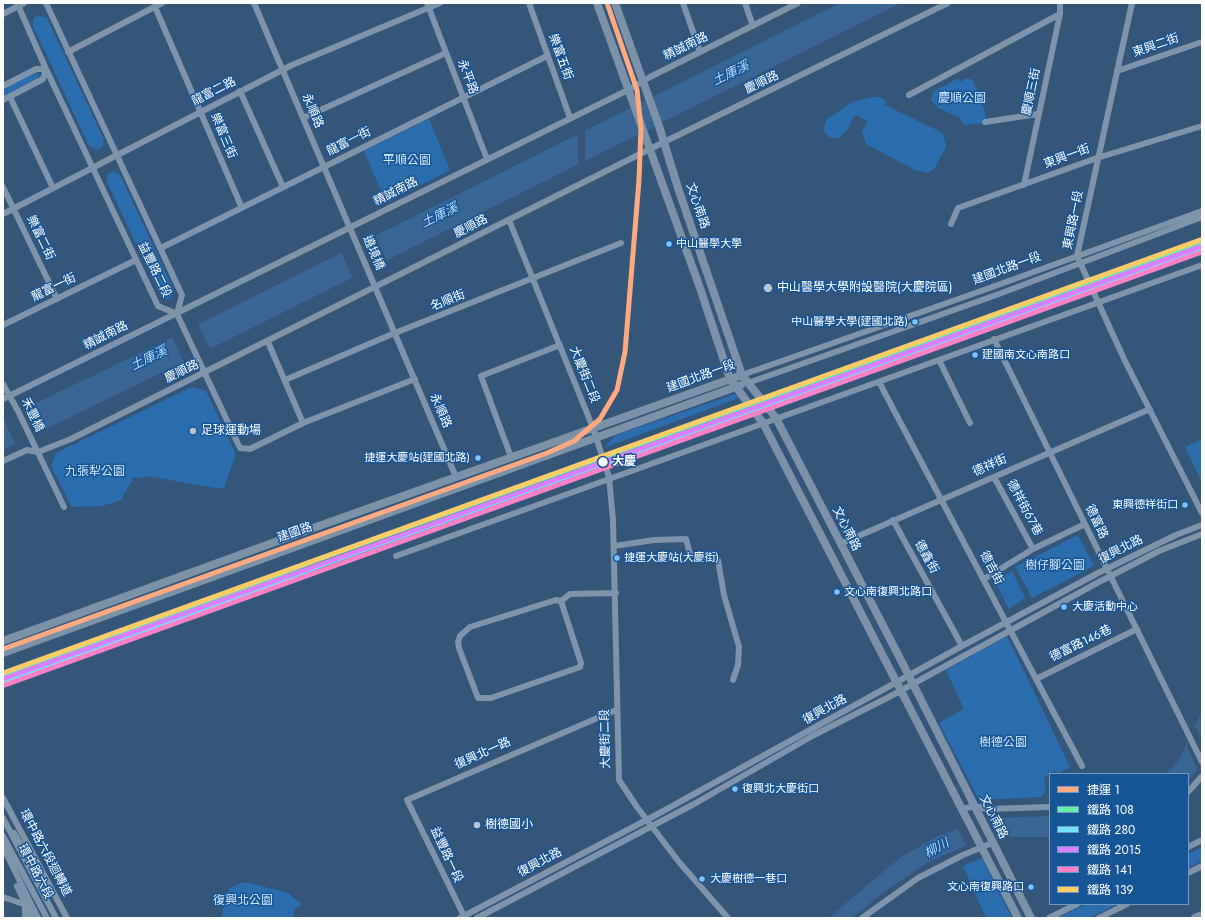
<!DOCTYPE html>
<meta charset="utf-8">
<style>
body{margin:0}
#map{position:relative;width:1205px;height:921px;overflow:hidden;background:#345679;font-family:Jost,"Noto Sans TC",sans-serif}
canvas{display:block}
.frame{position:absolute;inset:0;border:4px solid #fff;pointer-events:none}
.legend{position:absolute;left:1049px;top:773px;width:140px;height:132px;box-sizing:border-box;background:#175696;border:1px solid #749ac0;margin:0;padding:5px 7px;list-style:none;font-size:12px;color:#fff}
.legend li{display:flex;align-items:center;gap:8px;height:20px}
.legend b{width:20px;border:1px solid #749ac0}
</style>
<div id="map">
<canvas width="1205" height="921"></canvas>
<div class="frame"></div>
<ul class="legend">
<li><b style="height:5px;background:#ffa980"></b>捷運 1</li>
<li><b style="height:5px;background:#66eda8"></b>鐵路 108</li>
<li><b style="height:5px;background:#73e2fa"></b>鐵路 280</li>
<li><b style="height:5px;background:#d880ff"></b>鐵路 2015</li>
<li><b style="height:5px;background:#ff80c5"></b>鐵路 141</li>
<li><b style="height:5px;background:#fdcc66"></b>鐵路 139</li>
</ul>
</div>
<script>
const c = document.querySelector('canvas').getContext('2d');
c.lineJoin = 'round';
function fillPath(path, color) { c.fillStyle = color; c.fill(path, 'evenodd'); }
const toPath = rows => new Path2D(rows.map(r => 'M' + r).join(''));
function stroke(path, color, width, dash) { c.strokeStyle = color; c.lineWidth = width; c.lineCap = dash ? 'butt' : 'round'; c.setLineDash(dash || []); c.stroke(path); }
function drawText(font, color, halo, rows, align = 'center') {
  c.font = font + ' Jost,"Noto Sans TC",sans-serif'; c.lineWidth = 3; c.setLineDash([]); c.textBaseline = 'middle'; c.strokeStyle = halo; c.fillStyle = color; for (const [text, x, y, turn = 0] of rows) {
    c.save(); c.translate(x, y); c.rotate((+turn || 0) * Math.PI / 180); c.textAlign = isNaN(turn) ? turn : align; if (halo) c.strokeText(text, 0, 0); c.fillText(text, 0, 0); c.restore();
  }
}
fillPath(toPath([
 [38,15,47,18,104,140,103,146,98,150,89,146,33,26,33,19],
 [36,72,39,74,38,79,3,97,3,88],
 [959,78,960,82,966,78,973,80,985,112,985,123,964,125,960,118,938,108,931,100,934,91],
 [874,97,880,97,886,101,885,105,943,133,946,147,934,169,927,173,915,170,866,144,862,132,868,121,855,115,847,130,839,138,830,138,823,131,826,120,852,102],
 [429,119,450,170,386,203,364,151],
 [114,171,120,175,173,288,173,294,170,299,164,299,161,297,107,182,107,175],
 [192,387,206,391,236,454,224,488,215,488,147,476,142,478,134,477,121,500,102,506,72,507,51,466,56,453],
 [735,394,739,398,604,448,616,435],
 [1202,439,1202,483,1185,447],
 [1078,535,1094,566,1032,598,1015,567],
 [1012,571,1025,598,1009,609,995,581],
 [1006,637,1009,640,1070,767,1059,773,1055,771,1044,777,1046,786,1045,792,1041,797,979,800,939,723,964,709,946,670],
 [1202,847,1202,861,1188,868,1188,854],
 [982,858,1012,918,986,918,963,866],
 [241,883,250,883,288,893,301,904,295,909,293,918,221,918,229,888],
 [1086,904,1117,904,1090,918,1057,918]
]), '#2b6dad');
fillPath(toPath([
 [840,3,901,3,204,352,3,450,3,419,167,340],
 [1202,711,1202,761,1199,766,1188,782,1188,774,1163,774,1170,770,1179,760],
 [1050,816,1050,837,1014,837,990,835,928,862,880,895,852,918,828,918,901,857,940,835,977,822,994,818]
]), '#396693');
fillPath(toPath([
 [585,129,585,163,578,167,578,133],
 [374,233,387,262,353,279,340,250],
 [197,322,211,351,185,364,171,335],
 [32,403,46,432,16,446,3,417],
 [1195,726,1202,739,1202,763,1198,770,1187,747],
 [992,816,1003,837,990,837,966,846,957,827]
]), '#345679');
stroke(toPath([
 [17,3,46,69,158,306,177,314],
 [46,3,182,295,177,314],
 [254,3,456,477],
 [427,3,487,159],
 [529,3,570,118],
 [683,3,700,52],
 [745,3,753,26],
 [1132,3,1077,256,1125,361,1202,513],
 [155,7,242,208],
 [3,14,24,3],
 [68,52,162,3],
 [1117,71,1202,42],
 [3,86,36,69,46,69],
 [240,91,283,187],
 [909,95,1060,14],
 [10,97,53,188],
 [3,100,43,79,46,69],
 [303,118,446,53],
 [985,122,1038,114],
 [1024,185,1060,14,1060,3],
 [3,187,57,299],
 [3,214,292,65,440,3],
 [509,220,593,428,609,477,613,520,619,780,637,807,679,862,728,918],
 [951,224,958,208,1097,158,1202,126],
 [161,248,547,56],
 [177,314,240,448,250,449,303,423,268,342],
 [3,325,136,260],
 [994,339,1202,762],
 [939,360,970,423],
 [742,375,984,290,1202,211],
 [285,380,390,335,621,243],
 [879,382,1082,766],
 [748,383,999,294,1202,217],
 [3,384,18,411,64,507],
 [3,399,628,90,650,77,798,3],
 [303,423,415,379],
 [511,457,481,376,560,345],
 [3,461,27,450,38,452,71,439,664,142,948,3],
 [994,477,1033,549],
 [893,520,962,646],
 [840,544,1150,409],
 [614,546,654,540,686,539,690,554,718,560,724,595,739,647,738,665,733,680],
 [396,556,1202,265],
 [984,579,1033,549,1085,524],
 [561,601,556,600,470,627,460,636,458,642,459,648,478,698,491,698,580,667,581,663,561,601,570,594,616,593],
 [1036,679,1137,629],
 [1188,792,1202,776],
 [3,798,67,918],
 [963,809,974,806,987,809,1050,807],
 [3,818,56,918],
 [14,833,48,892],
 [3,836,47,918],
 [3,847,38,918],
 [1188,847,1202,840],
 [1188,873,1202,866],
 [17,886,32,918],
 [3,897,26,905],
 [25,918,25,906],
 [460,918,656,815,962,646,1098,573,1176,535,1202,525],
 [465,918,407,800,616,710],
 [477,918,694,804,814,735,889,697,1097,583,1159,551,1202,534],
 [862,918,918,878,963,855,992,843],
 [1049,918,1077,904],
 [1099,918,1127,904]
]), '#7d94ab', 6);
stroke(toPath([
 [597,3,700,288,730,379,763,423,1018,918],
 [615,3,659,126,678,188,742,375,776,418,907,672,1031,918],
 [3,641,319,526,742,375],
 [3,653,741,385],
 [1195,918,1202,915]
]), '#7c92a9', 8);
stroke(toPath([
 [3,675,157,621,320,559,1202,242]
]), '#66eda8', 5);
stroke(toPath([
 [5,681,159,627,322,565,1202,248]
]), '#73e2fa', 5);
stroke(toPath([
 [3,679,1202,246]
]), '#d880ff', 5);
stroke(toPath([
 [5,685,1202,252]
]), '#ff80c5', 5);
stroke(toPath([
 [3,673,1200,240]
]), '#fdcc66', 5);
stroke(toPath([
 [3,649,547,453,574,441,600,419,617,390,625,352,639,180,641,127,637,90,607,3]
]), '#ffa980', 5);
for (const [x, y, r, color] of [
 [669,244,3.5,"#80c4ff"],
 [768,288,5,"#b8c4d0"],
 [915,322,3.5,"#80c4ff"],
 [975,355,3.5,"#80c4ff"],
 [193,431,4,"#b8c4d0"],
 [478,458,3.5,"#80c4ff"],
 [603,462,5.5,"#fff"],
 [1185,505,3.5,"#80c4ff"],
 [617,558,3.5,"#80c4ff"],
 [837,592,3.5,"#80c4ff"],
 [1064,607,3.5,"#80c4ff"],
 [735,789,3.5,"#80c4ff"],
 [477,825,4,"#b8c4d0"],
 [702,879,3.5,"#80c4ff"],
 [1031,887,3.5,"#80c4ff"]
]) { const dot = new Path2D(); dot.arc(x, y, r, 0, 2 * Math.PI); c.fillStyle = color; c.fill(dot); stroke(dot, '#175696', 1.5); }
drawText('11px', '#fff', '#175696', [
 ["中山醫學大學",676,244],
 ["中山醫學大學(建國北路)",908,322,"right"],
 ["建國南文心南路口",982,355],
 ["捷運大慶站(建國北路)",470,458,"right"],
 ["東興德祥街口",1178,505,"right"],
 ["捷運大慶站(大慶街)",624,558],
 ["文心南復興北路口",844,592],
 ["大慶活動中心",1072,607],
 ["復興北大慶街口",742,789],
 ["大慶樹德一巷口",710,879],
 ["文心南復興路口",1024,887,"right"]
], 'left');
drawText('12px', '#fff', '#175696', [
 ["東興二街",1156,46,-19],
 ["精誠南路",686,47,-26],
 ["樂富五街",560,57,70],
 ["永平路",467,77,69],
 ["慶順路",762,83,-26],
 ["龍富二路",214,92,-27],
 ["慶順三街",1032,92,-78],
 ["永順路",312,111,67],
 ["樂富三街",223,136,67],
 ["龍富一街",349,142,-27],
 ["東興一街",1067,157,-20],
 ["精誠南路",396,192,-27],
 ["文心南路",697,206,71],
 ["東興路一段",1074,220,-79],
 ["慶順路",471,227,-27],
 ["樂富二街",40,238,64],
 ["遶境橋",373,253,67],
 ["建國北路一段",1007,269,-20],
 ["益豐路二段",154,270,64],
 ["龍富一街",54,288,-26],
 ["名順街",448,301,-22],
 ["精誠南路",106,336,-27],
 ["慶順路",182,372,-26],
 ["大慶街二段",584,375,68],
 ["建國北路一段",701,377,-20],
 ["永順路",440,411,67],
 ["禾豐橋",32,415,64],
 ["德祥街",990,466,-24],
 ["德祥街67巷",1024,508,62],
 ["德富路",1096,522,64],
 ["文心南路",846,529,63],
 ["建國路",295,533,-20],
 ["復興北路",1121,550,-27],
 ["德鑫街",926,557,61],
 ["德吉街",991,568,62],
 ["德富路146巷",1081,644,-26],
 ["復興北路",825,710,-29],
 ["大慶街二段",606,739,-91],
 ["復興北一路",483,754,-24],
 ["文心南路",993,817,63],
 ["環中路六段迴轉道",45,853,62],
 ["益豐路一段",446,855,65],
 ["復興北路",540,863,-28],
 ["環中路六段",35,872,62]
]);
drawText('12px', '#d0e7fc', '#175696', [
 ["慶順公園",962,99],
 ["平順公園",407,161],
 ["九張犁公園",95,472],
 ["樹仔腳公園",1055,566],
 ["樹德公園",1003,743],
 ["復興北公園",243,901]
]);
drawText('12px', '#fff', '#175696', [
 ["中山醫學大學附設醫院(大慶院區)",777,288],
 ["足球運動場",201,431],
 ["樹德國小",485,825]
], 'left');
drawText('bold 12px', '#fff', '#175696', [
 ["大慶",612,462]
], 'left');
drawText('italic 13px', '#b6d8f8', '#175696', [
 ["土庫溪",731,74,-26],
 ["土庫溪",440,216,-26],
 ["土庫溪",149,359,-26],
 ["柳川",937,849,-29]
]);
</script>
